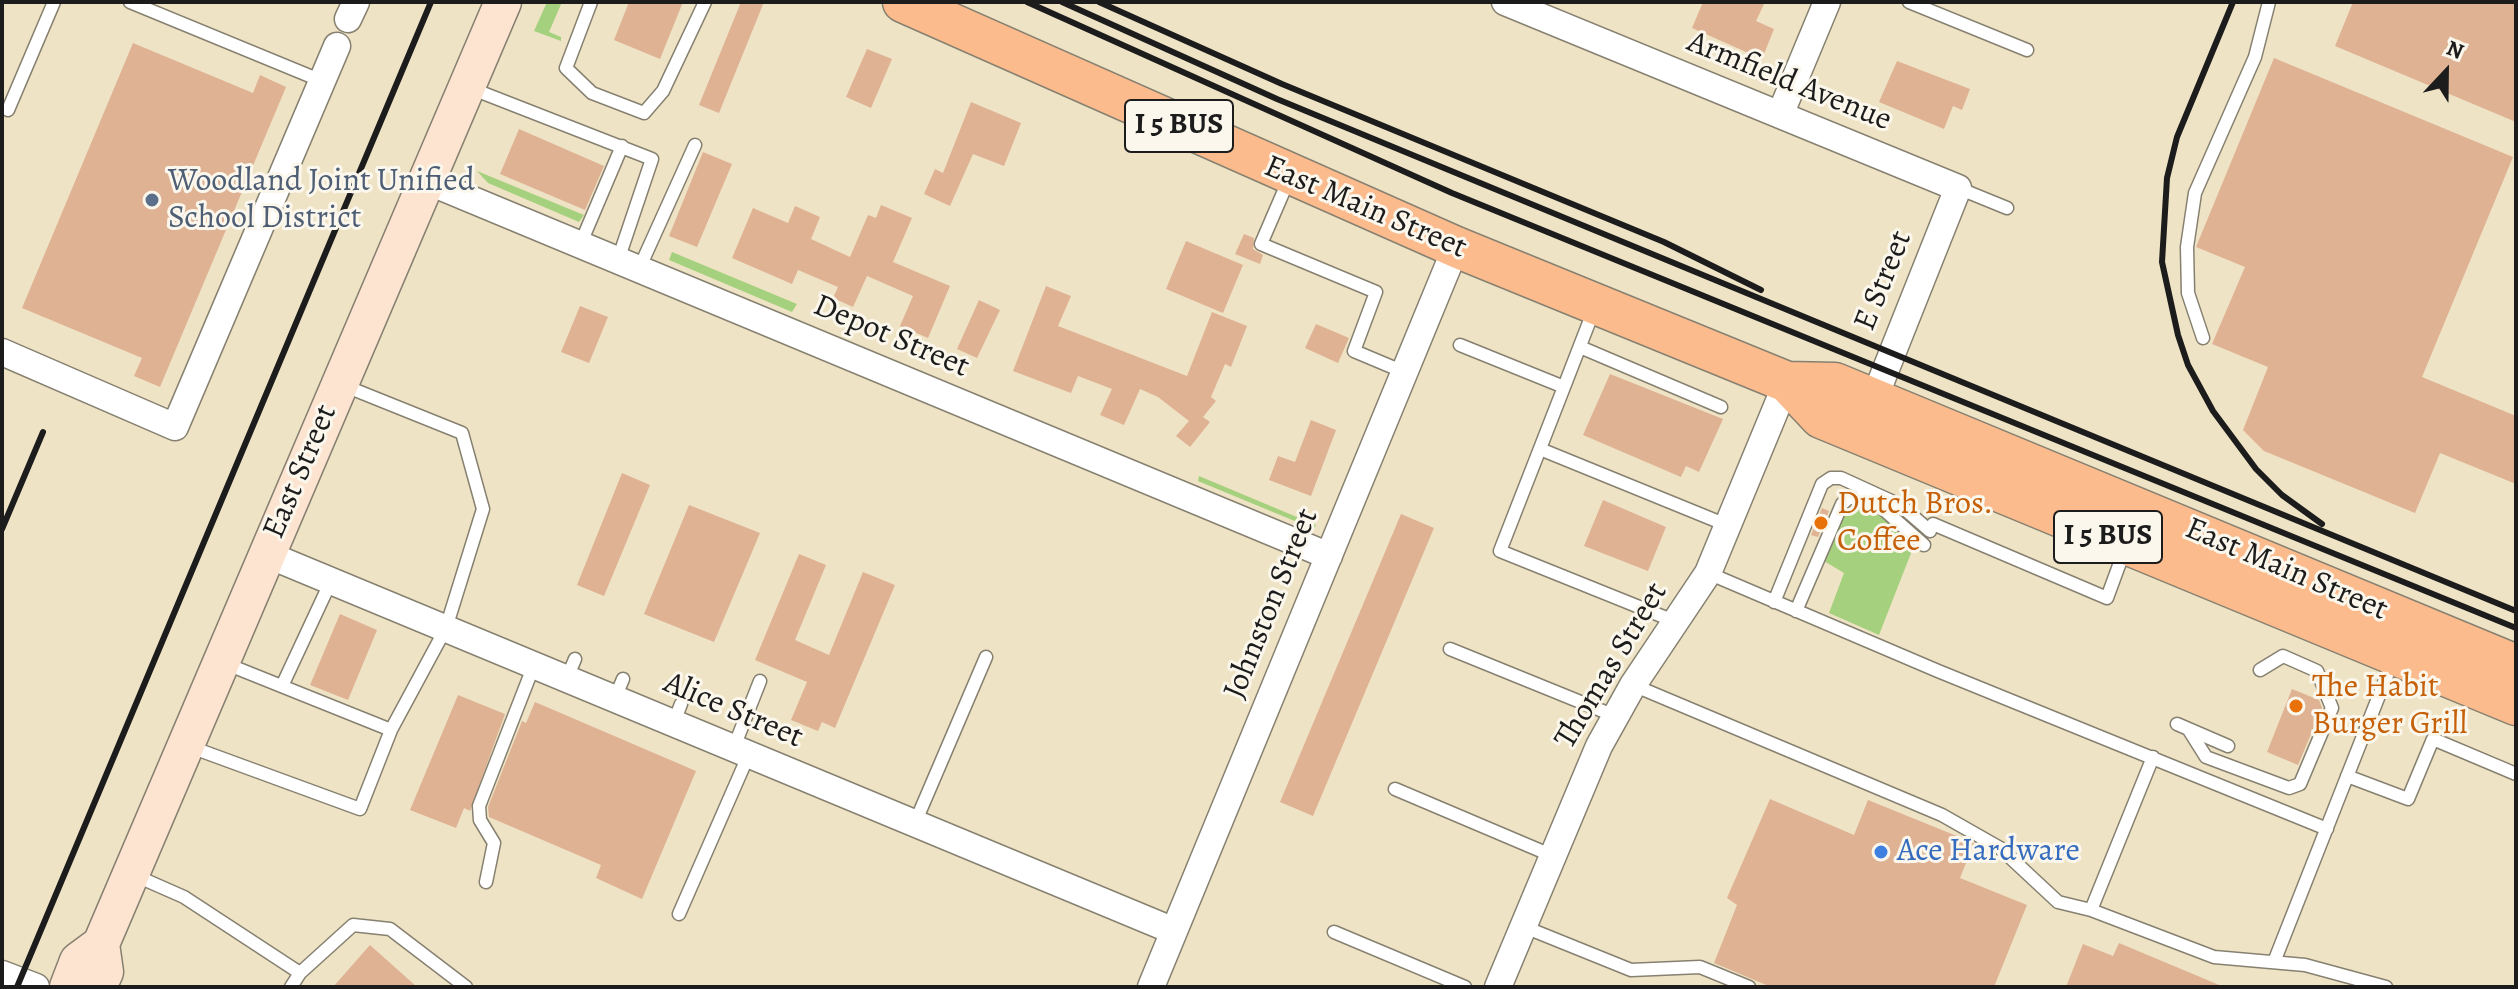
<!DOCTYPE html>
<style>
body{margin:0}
#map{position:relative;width:2518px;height:989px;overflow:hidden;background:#efe3c5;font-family:Alegreya,serif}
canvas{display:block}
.frame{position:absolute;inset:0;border:4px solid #1c1c1c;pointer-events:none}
.north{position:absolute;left:2406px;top:32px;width:80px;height:80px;-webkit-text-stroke:6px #fbf7ec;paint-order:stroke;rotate:22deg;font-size:22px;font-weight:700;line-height:32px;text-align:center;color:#1c1c1c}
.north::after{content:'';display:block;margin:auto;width:28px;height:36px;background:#1c1c1c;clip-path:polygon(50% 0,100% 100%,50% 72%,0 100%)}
</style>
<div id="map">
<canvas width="2518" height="989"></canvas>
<div class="frame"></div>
<div class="north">N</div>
</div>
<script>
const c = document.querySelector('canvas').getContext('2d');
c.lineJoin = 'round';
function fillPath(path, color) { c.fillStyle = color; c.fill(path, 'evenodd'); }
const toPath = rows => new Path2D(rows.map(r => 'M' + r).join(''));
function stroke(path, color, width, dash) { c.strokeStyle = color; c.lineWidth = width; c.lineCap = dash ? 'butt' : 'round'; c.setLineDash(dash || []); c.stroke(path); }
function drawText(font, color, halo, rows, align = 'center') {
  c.font = font + ' Alegreya,serif'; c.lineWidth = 6; c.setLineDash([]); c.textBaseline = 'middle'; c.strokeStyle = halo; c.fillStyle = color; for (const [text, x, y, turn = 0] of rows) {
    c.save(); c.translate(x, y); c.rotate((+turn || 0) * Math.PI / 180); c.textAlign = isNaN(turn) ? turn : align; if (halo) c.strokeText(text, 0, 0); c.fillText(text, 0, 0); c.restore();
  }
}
fillPath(toPath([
 [547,2,562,2,549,32,561,37,561,41,534,31],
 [477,171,584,215,579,222,488,183],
 [672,252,797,304,792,312,669,260],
 [1199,476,1316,525,1314,529,1198,481],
 [1852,506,1877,513,1915,543,1879,635,1829,613,1844,573,1824,561,1844,514]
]), '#a5d17e');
fillPath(toPath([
 [629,2,683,2,660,59,614,40],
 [741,2,764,2,719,113,699,105],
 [1703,2,1765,2,1756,21,1774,29,1762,59,1692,28],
 [2353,2,2516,2,2516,122,2335,46],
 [133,43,253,93,260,75,286,87,160,387,134,376,142,358,22,308],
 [867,49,892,59,871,108,846,97],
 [2274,58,2513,157,2422,377,2516,416,2516,484,2440,453,2415,513,2264,451,2243,430,2268,367,2212,344,2245,267,2196,247],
 [1897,61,1970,89,1962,110,1953,106,1944,129,1879,102],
 [971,102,1021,123,1004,166,973,154,950,206,924,194,935,169,943,173],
 [519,129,604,166,585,210,500,174],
 [703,152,732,164,697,247,669,236],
 [881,205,912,218,893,262,950,286,928,338,900,326,913,296,867,276,853,307,833,298,838,287,798,270,792,284,732,258,753,208,788,223,795,206,820,217,811,239,850,257,868,215,876,218],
 [1244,234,1254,238,1253,249,1263,255,1260,264,1235,254],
 [1186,241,1243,265,1223,313,1166,289],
 [1046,286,1071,296,1058,326,1187,376,1212,312,1247,326,1231,367,1225,364,1211,397,1216,401,1203,417,1210,422,1190,447,1176,436,1189,421,1158,397,1140,389,1124,425,1100,415,1112,389,1078,376,1071,393,1013,371],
 [979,300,1000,310,977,358,957,349],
 [580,306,608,317,589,363,561,352],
 [1316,324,1349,338,1338,363,1305,348],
 [1610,374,1723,419,1699,472,1686,466,1681,477,1583,435],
 [1311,420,1336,430,1311,496,1269,480,1278,456,1295,462],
 [622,473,650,485,604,596,577,585],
 [1603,500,1666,527,1648,571,1584,546],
 [689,505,760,533,714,642,644,614],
 [1822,508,1829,511,1818,537,1811,535],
 [1401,514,1434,528,1313,816,1280,802],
 [799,554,826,565,795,640,829,655,863,572,895,585,835,728,822,722,818,731,791,720,807,682,755,660],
 [340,614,377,630,348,700,310,685],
 [2292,689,2319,700,2322,708,2298,765,2267,752],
 [458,695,505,714,470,811,464,808,456,828,410,810],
 [535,702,696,771,642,899,596,878,601,865,489,817,488,807,522,721,526,723],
 [1770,799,1854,835,1868,800,1974,843,1960,878,2027,905,1994,987,1771,987,1714,963,1737,905,1727,898],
 [2119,943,2224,987,2066,987,2083,944,2113,956],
 [370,945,417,987,333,987]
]), '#dfb294');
const lane = toPath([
 [130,2,322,81],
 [591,2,566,68,592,93,644,113,663,91,705,2],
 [1909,2,2027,50],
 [470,88,652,159,618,260],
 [8,110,54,2],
 [1289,179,1261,244,1376,292,1354,351,1404,372],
 [1958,188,2007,208],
 [580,245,622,146],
 [639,269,695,145],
 [2203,338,2188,293,2187,247,2195,193,2255,57,2269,2],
 [1460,345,1564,387,1595,307],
 [1580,347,1721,407],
 [1564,387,1500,551,1674,621],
 [1540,449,1729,526],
 [1933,524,2107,598,2125,549],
 [1708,573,1938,671,2327,829],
 [1774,602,1822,484,1831,478,1841,478,1900,505,1930,531],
 [1796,611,1842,504,1849,498,1857,498,1882,508,1924,545],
 [1450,649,1615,716],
 [224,663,391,730,446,628,483,509,462,433,345,386],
 [567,678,575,659],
 [1633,685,1942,815,2000,848,2058,902,2091,910,2214,957,2305,965,2386,987],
 [282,686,331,581],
 [615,698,623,679],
 [674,722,681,704],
 [2177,724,2228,746],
 [2189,730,2206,757,2289,788,2300,784,2332,708,2317,671,2283,656,2260,670],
 [188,746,360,809,391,730],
 [734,747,760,681],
 [2347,776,2408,799,2433,739,2516,774],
 [1395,789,1553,856],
 [915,823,986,657],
 [134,875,184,897,300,973],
 [486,882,494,843,480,820,479,806,534,665],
 [2091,910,2153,757],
 [679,914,749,754],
 [1522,926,1631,970,1700,967,1749,987],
 [1334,932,1465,987],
 [2274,962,2393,660],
 [291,987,300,973,353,925,390,929,466,987]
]);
const street = toPath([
 [1505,2,1958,188,1874,399],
 [348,19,356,2],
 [1780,115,1827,2],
 [427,181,1329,556],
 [2,352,175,427,337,46],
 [266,554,1174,931],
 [2,974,36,987],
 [1151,987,1456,247],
 [1498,987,1599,746,1633,685,1708,573,1787,382]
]);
const secondary = toPath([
 [68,987,78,961,101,944],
 [98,987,105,972,101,944,503,2]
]);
const primary = toPath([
 [903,2,1456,247,1787,382,1835,383,2516,665],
 [1787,382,1821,418,2516,705]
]);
stroke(lane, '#868070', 15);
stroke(street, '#868070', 29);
stroke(secondary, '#868070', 39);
stroke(primary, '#868070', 43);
stroke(lane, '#fff', 12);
stroke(street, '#fff', 26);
stroke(secondary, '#fde4d1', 36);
stroke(primary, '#fbbb8d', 40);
stroke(toPath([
 [1027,2,1452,193,2516,628],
 [1062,2,1277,99,2516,611],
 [1099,2,1282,84,1664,242,1761,290],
 [2233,2,2177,137,2167,178,2162,262,2178,335,2188,365,2213,411,2256,469,2282,495,2322,524],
 [2,529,43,432],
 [17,987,431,2]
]), '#1c1c1c', 6);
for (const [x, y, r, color] of [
 [152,200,8,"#5c6f8a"],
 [1821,523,8,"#e8710a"],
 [2296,706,8,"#e8710a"],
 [1881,852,8,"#3f7fe0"]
]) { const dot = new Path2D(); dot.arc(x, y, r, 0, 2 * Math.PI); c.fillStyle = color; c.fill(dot); stroke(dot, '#fbf7ec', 3); }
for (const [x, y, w] of [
 [1179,126,108],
 [2108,537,108]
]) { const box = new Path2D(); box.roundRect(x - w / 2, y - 26, w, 52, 6); c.fillStyle = '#fbf7ec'; c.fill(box); stroke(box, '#1c1c1c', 2); }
drawText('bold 30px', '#1c1c1c', null, [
 ["I 5 BUS",1179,126],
 ["I 5 BUS",2108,537]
]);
drawText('32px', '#1c1c1c', '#fbf7ec', [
 ["Armfield Avenue",1789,82,22],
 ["East Main Street",1365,208,23],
 ["E Street",1884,281,-68],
 ["Depot Street",891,337,23],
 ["East Street",301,472,-67],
 ["East Main Street",2286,570,23],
 ["Johnston Street",1272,604,-68],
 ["Thomas Street",1612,666,-59],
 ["Alice Street",733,711,23]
]);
drawText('32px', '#4e5e75', '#fbf7ec', [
 ["Woodland Joint Unified",168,182],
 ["School District",168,219]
], 'left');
drawText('32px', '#c56008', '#fbf7ec', [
 ["Dutch Bros.",1837,505],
 ["Coffee",1837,542],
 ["The Habit",2312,688],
 ["Burger Grill",2312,725]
], 'left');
drawText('32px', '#366cbe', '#fbf7ec', [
 ["Ace Hardware",1897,852]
], 'left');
</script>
